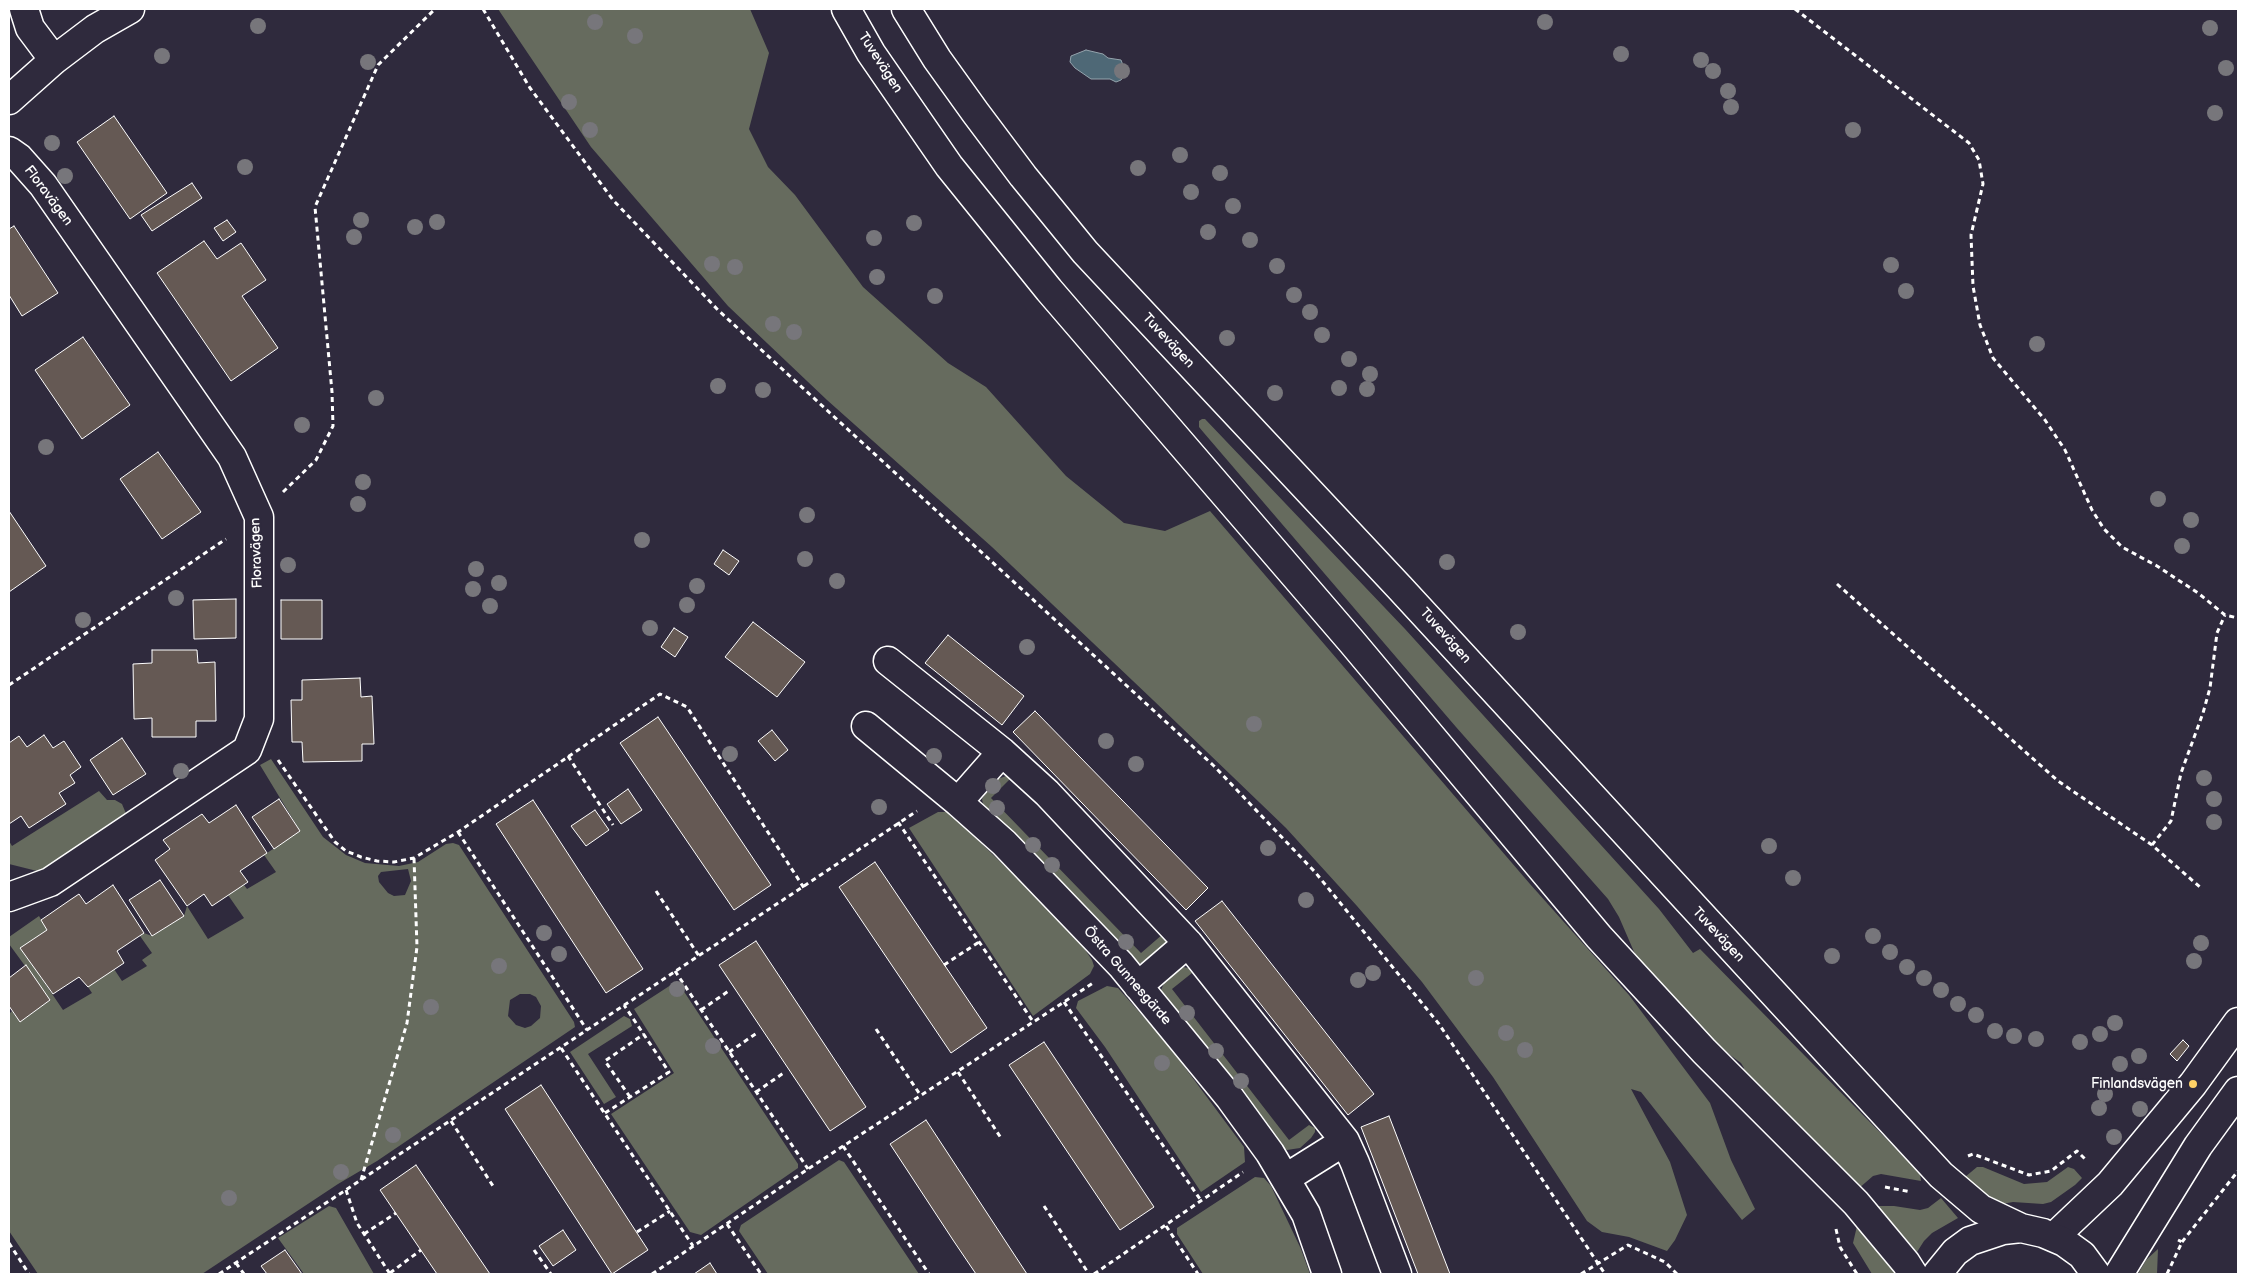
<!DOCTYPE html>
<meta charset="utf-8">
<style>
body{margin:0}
#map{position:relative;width:2247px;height:1283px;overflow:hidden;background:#2f2a3d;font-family:"Balsamiq Sans",sans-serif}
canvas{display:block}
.frame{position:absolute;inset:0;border:10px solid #fff;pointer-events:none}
</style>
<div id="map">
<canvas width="2247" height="1283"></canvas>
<div class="frame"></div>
</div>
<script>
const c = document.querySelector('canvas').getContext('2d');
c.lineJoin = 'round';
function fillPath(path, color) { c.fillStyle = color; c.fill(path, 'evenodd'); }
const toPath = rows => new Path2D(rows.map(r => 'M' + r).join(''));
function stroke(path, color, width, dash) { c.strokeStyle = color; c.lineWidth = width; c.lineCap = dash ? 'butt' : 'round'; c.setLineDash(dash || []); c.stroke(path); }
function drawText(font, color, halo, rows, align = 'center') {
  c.font = font + ' "Balsamiq Sans",sans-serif'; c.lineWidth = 4; c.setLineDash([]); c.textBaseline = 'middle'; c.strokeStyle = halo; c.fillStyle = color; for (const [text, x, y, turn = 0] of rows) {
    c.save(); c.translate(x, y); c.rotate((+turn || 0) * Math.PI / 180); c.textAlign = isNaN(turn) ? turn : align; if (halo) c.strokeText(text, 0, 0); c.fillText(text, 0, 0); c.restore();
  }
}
fillPath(toPath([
 [498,9,750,9,769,53,749,129,768,167,795,195,863,287,948,363,986,387,1066,476,1124,523,1165,531,1210,511,1530,884,1629,995,1710,1103,1731,1160,1755,1209,1742,1220,1641,1092,1631,1089,1670,1162,1687,1215,1675,1240,1667,1251,1629,1237,1602,1232,1587,1221,1493,1077,1422,982,1357,906,1286,828,1153,700,992,547,827,400,728,306,591,147],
 [1202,419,1205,419,1405,629,1659,909,1693,953,1700,949,1915,1168,1920,1174,1921,1181,1881,1174,1873,1176,1858,1189,1741,1073,1744,1068,1741,1063,1703,1035,1638,961,1619,917,1608,899,1456,727,1204,433,1199,427,1199,421],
 [271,759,323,837,346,855,365,863,399,866,418,862,446,844,453,843,459,845,574,1022,575,1027,377,1161,338,1184,202,1274,38,1274,9,1231,9,1014,12,1011,20,1022,50,1000,9,944,9,937,39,916,47,930,21,948,63,1010,92,993,88,987,114,969,122,981,147,966,142,960,152,953,140,936,144,933,152,936,184,916,187,906,208,939,244,918,228,895,244,885,247,889,276,872,264,855,300,831,260,765],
 [408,869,411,881,405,895,394,896,388,893,379,882,378,876,381,872],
 [520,994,530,994,536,997,541,1006,540,1018,531,1026,525,1028,516,1025,508,1016,510,1000],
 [1006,776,1010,779,991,798,1141,953,1163,934,1166,936,1166,944,1145,963,1139,963,983,804,982,799,990,786,995,780],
 [99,791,107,800,115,800,122,804,127,816,41,872,9,864,9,841,12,846],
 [938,812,946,812,952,815,1017,878,1084,948,1092,960,1094,966,1090,974,1033,1016,909,828],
 [1183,967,1188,968,1192,973,1172,989,1289,1140,1309,1125,1315,1128,1315,1132,1311,1138,1300,1148,1287,1150,1282,1147,1161,990,1165,981],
 [677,981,798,1164,798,1168,701,1235,690,1232,611,1114,674,1073,634,1009],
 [1107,986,1118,988,1166,1042,1244,1147,1245,1162,1201,1192,1105,1047,1076,1008,1078,1001],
 [624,1016,630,1019,632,1026,588,1054,616,1097,604,1104,570,1052],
 [839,1160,844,1162,919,1274,768,1274,739,1231,741,1225],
 [1977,1167,1983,1167,2024,1184,2047,1182,2068,1167,2074,1169,2082,1178,2075,1185,2051,1202,2043,1204,2013,1202,2002,1204,1989,1199,1978,1191,1965,1177],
 [1255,1177,1264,1178,1271,1186,1301,1249,1310,1274,1203,1274,1177,1234,1177,1228],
 [1941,1198,1958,1218,1932,1233,1924,1241,1917,1252,1877,1206,1894,1206,1920,1210,1928,1208],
 [329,1206,336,1208,374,1274,304,1274,278,1238],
 [1857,1226,1887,1260,1895,1274,1872,1274,1853,1243],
 [2158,1249,2157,1274,2138,1274,2146,1260]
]), '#666b5e');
const water = toPath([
 [1086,50,1103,54,1108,58,1121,60,1126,73,1121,80,1116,82,1110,79,1091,79,1075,68,1070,62,1071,56,1086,50]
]);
fillPath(water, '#4e6876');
stroke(water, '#95a4ad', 1);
const building = toPath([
 [114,116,167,193,130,219,77,142,114,116],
 [192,183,202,198,152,231,141,215,192,183],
 [227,220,236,232,223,241,214,228,227,220],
 [14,226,58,293,22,316,9,295,9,229,14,226],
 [204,241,217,259,241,243,266,280,242,296,278,348,231,381,157,273,204,241],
 [83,337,130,405,82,439,35,370,83,337],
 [158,452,201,512,162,539,120,479,158,452],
 [9,511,46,566,9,592,9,511],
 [723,550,739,561,729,575,714,564,723,550],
 [236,599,236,638,194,639,193,600,236,599],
 [281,600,322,600,322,639,281,639,281,600],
 [753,622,805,662,777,697,725,657,753,622],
 [674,628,688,637,675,657,661,647,674,628],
 [948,635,1024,696,1002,725,925,663,948,635],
 [152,650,197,650,198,663,215,662,216,721,196,721,196,737,152,737,152,718,134,719,133,664,152,663,152,650],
 [360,678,361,697,372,696,374,744,362,744,362,761,303,762,302,742,292,742,291,700,302,700,302,680,360,678],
 [1035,711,1208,888,1186,910,1013,732,1035,711],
 [658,717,771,885,734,910,620,743,658,717],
 [772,730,788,750,775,761,758,741,772,730],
 [44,735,53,748,64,741,81,767,70,775,75,783,59,793,66,804,29,828,21,816,9,824,9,743,19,736,27,747,44,735],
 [122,738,146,774,113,795,90,760,122,738],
 [628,789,642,810,621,824,607,804,628,789],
 [279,799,300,831,274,849,252,817,279,799],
 [533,800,643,969,606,993,496,824,533,800],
 [236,805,267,853,240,871,248,882,212,906,204,894,187,906,155,860,170,849,163,840,202,814,209,823,236,805],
 [595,810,609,830,586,846,571,826,595,810],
 [875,862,987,1028,951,1053,839,887,875,862],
 [160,880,184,916,152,936,129,900,160,880],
 [113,885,144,933,117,951,124,963,88,987,79,977,53,994,20,948,47,930,41,920,70,900,79,894,86,904,113,885],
 [1222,901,1374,1094,1348,1115,1195,921,1222,901],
 [756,941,866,1107,830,1131,719,965,756,941],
 [26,965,50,1000,20,1022,9,1006,9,978,26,965],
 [2183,1040,2189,1046,2177,1061,2170,1054,2183,1040],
 [1044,1042,1154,1207,1120,1230,1009,1065,1044,1042],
 [541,1085,648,1250,612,1274,505,1109,541,1085],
 [1389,1116,1450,1274,1418,1274,1361,1127,1389,1116],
 [926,1120,1027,1274,976,1274,953,1240,890,1144,926,1120],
 [416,1165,490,1274,437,1274,380,1190,416,1165],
 [563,1230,576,1250,553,1266,539,1246,563,1230],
 [285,1250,302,1274,267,1274,261,1266,285,1250],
 [710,1263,717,1274,694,1274,710,1263]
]);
fillPath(building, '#655954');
stroke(building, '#fff', 1);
const minor = toPath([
 [24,9,30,28,54,60],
 [9,100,54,60,95,29,130,9],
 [9,151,19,158,43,185,232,457,259,517,259,719,247,750,50,882,9,897],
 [888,661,1002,752,1047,793,1188,943,1345,1141,1355,1163,1397,1274],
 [866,726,958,802,1004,843,1121,965,1230,1098,1270,1153,1306,1214,1327,1274],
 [958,802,1002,752],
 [1138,986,1188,943],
 [1286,1178,1345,1141],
 [2054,1237,2110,1184,2193,1084,2238,1022],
 [2119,1274,2198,1146,2238,1091]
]);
const major = toPath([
 [846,9,871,53,949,166,1049,290,1352,642,1599,937,1704,1051,1856,1203,1906,1263,1913,1274],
 [906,9,937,59,975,112,1023,176,1085,252,1400,588,1941,1175,1981,1209,2021,1228],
 [1937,1274,1955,1252,1970,1241,2003,1230,2021,1228,2043,1233,2064,1242,2082,1255,2096,1274]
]);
stroke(minor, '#fff', 31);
stroke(major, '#fff', 31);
stroke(toPath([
 [483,9,530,88,613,200,718,310,1214,766,1315,872,1439,1024,1605,1274],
 [1795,9,1969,143,1979,160,1983,184,1971,235,1973,286,1980,325,1993,358,2045,420,2065,450,2092,510,2104,529,2122,547,2157,566,2198,593,2225,615,2238,618],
 [283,492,316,460,333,426,332,392,315,207,378,65,435,9],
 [1837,584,2058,781,2152,845,2201,888],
 [9,685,226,539],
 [568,756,613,825],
 [278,760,335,842,346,851,361,857,377,861,394,862,414,858,458,832,660,694,687,707,804,888],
 [898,822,1034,1023],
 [458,832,587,1030],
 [2152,845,2171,821,2181,773,2203,713,2210,688,2217,633,2225,615],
 [656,891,699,956],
 [944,965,979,942],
 [675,971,808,1169],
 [1064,1002,1202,1202],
 [701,1010,730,990],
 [876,1029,921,1096],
 [561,1048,693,1246],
 [729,1052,757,1033],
 [958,1072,1001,1138],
 [756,1092,785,1072],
 [630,1097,605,1061,644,1034],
 [605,1113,669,1072,624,1005],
 [451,1121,493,1186],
 [843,1146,929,1274],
 [1968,1156,1973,1154,2029,1175,2051,1171,2077,1151,2087,1161],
 [361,1180,407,1023,417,947,414,858],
 [1885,1187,1911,1192],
 [346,1190,357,1223,390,1274],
 [1044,1206,1089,1274],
 [727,1224,761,1274],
 [1166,1226,1198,1274],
 [1836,1229,1840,1247,1857,1274],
 [637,1232,670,1211],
 [364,1234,396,1213],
 [2182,1242,2238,1171],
 [9,1243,29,1274],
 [534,1250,551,1274],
 [236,1263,244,1274],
 [390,1273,421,1250],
 [219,1274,917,811],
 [652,1274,808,1169,1093,983],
 [1094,1274,1243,1172],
 [1581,1274,1628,1245,1665,1262,1677,1274],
 [2167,1274,2182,1242,2178,1240]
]), '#fff', 3, [5, 4]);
stroke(minor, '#2f2a3d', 28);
stroke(major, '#2f2a3d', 28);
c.fillStyle = '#77767b';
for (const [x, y] of [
 [595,22],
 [1545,22],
 [258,26],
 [2210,28],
 [635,36],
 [1621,54],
 [162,56],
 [1701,60],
 [368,62],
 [2226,68],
 [1122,71],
 [1713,71],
 [1728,91],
 [569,102],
 [1731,107],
 [2215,113],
 [590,130],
 [1853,130],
 [52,143],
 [1180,155],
 [245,167],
 [1138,168],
 [1220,173],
 [65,176],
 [1191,192],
 [1233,206],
 [361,220],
 [437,222],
 [914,223],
 [415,227],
 [1208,232],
 [354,237],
 [874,238],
 [1250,240],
 [712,264],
 [1891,265],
 [1277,266],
 [735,267],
 [877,277],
 [1906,291],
 [1294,295],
 [935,296],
 [1310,312],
 [773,324],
 [794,332],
 [1322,335],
 [1227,338],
 [2037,344],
 [1349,359],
 [1370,374],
 [718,386],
 [1339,388],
 [1367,389],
 [763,390],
 [1275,393],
 [376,398],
 [302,425],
 [46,447],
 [363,482],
 [2158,499],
 [358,504],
 [807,515],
 [2191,520],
 [642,540],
 [2182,546],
 [805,559],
 [1447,562],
 [288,565],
 [476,569],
 [837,581],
 [499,583],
 [697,586],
 [473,589],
 [176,598],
 [687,605],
 [490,606],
 [83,620],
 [650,628],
 [1518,632],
 [1027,647],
 [1254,724],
 [1106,741],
 [730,754],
 [934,756],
 [1136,764],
 [181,771],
 [2204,778],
 [993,786],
 [2214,799],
 [879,807],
 [997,808],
 [2214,822],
 [1033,845],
 [1769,846],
 [1268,848],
 [1052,865],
 [1793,878],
 [1306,900],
 [544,933],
 [1873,936],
 [1126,942],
 [2201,943],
 [1890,952],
 [559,954],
 [1832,956],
 [2194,961],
 [499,966],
 [1907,967],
 [1373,973],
 [1476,978],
 [1924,978],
 [1358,980],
 [677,989],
 [1941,990],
 [1958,1004],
 [431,1007],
 [1187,1013],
 [1976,1015],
 [2115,1023],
 [1995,1031],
 [1506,1033],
 [2100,1034],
 [2014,1036],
 [2036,1039],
 [2080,1042],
 [713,1046],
 [1525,1050],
 [1216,1051],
 [2139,1056],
 [1162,1063],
 [2120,1064],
 [1241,1081],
 [2105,1094],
 [2099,1108],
 [2140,1109],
 [393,1135],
 [2114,1137],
 [341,1172],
 [229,1198]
]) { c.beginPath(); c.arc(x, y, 8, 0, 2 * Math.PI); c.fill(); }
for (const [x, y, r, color] of [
 [2193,1084,5,"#ffd166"]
]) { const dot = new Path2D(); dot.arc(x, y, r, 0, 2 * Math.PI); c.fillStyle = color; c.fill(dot); stroke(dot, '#2f2a3d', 2); }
drawText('14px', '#fff', '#2f2a3d', [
 ["Tuvevägen",880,63,57],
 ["Floravägen",48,196,53],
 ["Tuvevägen",1168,341,47],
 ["Floravägen",257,553,-92],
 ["Tuvevägen",1445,636,48],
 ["Tuvevägen",1718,935,47],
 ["Östra Gunnesgärde",1127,976,49]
]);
drawText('14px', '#fff', '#2f2a3d', [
 ["Finlandsvägen",2183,1084]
], 'right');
</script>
